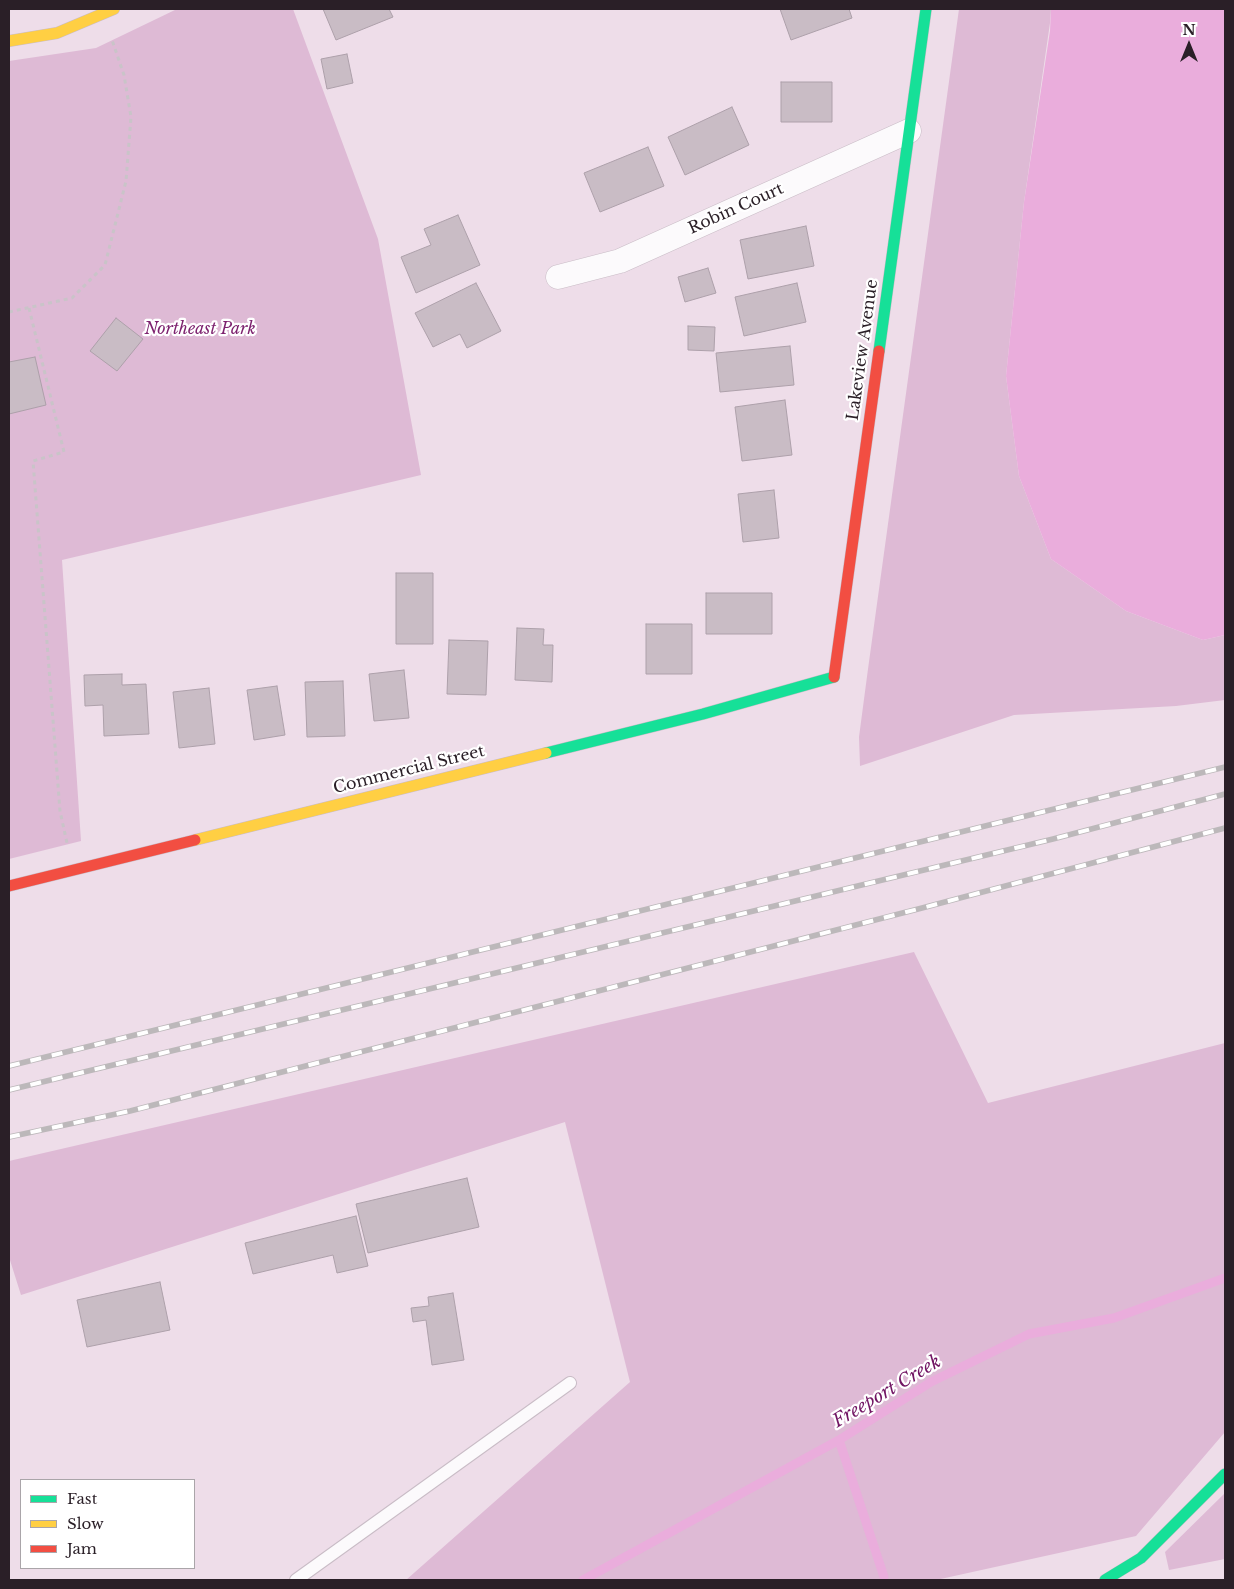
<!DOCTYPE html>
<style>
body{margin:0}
#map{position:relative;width:1234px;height:1589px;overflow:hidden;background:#eedde9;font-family:"Libre Baskerville",serif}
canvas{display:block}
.frame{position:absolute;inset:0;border:10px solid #2a1f27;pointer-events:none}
.legend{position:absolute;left:20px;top:1479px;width:175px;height:90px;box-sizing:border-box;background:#fff;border:1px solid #aaa5a9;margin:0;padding:6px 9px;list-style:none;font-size:15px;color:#2a1f27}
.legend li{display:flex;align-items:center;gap:10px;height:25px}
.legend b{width:25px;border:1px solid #aaa5a9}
.north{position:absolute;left:1164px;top:20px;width:50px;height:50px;-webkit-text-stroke:4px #fff;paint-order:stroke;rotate:0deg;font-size:14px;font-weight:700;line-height:20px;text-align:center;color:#2a1f27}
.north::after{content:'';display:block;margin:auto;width:18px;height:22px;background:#2a1f27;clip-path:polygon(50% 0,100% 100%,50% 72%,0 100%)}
</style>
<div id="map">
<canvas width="1234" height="1589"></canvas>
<div class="frame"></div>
<ul class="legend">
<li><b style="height:6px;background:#16e098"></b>Fast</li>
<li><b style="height:6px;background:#ffcf43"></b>Slow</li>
<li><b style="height:6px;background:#f24e42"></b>Jam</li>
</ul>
<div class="north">N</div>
</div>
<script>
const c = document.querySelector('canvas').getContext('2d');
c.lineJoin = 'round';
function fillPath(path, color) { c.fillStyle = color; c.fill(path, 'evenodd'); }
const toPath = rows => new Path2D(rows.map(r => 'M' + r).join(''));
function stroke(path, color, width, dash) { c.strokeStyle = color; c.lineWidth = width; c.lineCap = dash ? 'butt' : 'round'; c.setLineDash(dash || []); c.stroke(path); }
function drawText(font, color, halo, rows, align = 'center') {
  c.font = font + ' "Libre Baskerville",serif'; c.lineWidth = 4.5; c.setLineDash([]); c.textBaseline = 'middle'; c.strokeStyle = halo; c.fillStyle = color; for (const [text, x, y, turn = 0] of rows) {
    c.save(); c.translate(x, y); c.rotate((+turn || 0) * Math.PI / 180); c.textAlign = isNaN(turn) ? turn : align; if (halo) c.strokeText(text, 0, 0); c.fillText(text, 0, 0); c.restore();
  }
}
fillPath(toPath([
 [177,9,293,9,378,239,421,475,62,560,81,841,9,859,9,61,96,48],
 [959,9,1051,9,1050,23,1024,202,1006,376,1019,476,1051,559,1126,611,1203,640,1225,635,1225,700,1176,706,1014,715,860,766,859,737,868,669],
 [914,952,988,1103,1225,1043,1225,1432,1136,1536,936,1580,406,1580,630,1382,565,1122,21,1295,9,1257,9,1161],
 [1225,1493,1225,1559,1169,1570,1165,1552]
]), '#debad5');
fillPath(toPath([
 [1051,9,1225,9,1225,635,1203,640,1126,611,1051,559,1019,476,1006,376,1024,202,1050,31]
]), '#eaaddc');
stroke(toPath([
 [839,1440,884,1577],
 [583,1580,839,1440,931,1382,1029,1334,1114,1318,1225,1278]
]), '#eaaddc', 9);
const building = toPath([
 [323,9,389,9,393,17,336,40,323,9],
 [780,9,849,9,852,18,791,40,780,9],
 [347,54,353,83,327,89,321,59,347,54],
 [781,82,832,82,832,122,781,122,781,82],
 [732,107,749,145,685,175,668,137,732,107],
 [648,147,664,186,600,212,584,173,648,147],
 [458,215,480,265,416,293,401,257,431,245,424,229,458,215],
 [806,226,814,266,748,279,740,240,806,226],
 [708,268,716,293,685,302,678,277,708,268],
 [476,283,501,331,467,348,460,334,433,347,415,313,476,283],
 [797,283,806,322,744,336,735,297,797,283],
 [116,318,143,339,117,371,90,351,116,318],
 [688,326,715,327,714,351,688,350,688,326],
 [790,346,794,385,720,392,716,353,790,346],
 [35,357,46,405,9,414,9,362,35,357],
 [785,400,792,455,742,461,735,407,785,400],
 [774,490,779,538,743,542,738,494,774,490],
 [396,573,433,573,433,644,396,644,396,573],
 [706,593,772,593,772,634,706,634,706,593],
 [646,624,692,624,692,674,646,674,646,624],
 [517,628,544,629,543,645,553,645,552,682,515,680,517,628],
 [449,640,488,641,486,695,447,694,449,640],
 [404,670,409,718,374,721,369,674,404,670],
 [122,674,122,685,146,684,149,734,104,736,103,705,85,706,84,675,122,674],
 [343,681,345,736,307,737,305,682,343,681],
 [277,686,285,735,254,740,247,690,277,686],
 [209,688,215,744,179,748,173,692,209,688],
 [467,1178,479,1227,368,1253,356,1204,467,1178],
 [356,1216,368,1266,337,1273,333,1255,253,1274,245,1243,356,1216],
 [160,1282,170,1330,87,1347,77,1300,160,1282],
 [453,1293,464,1360,432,1365,426,1320,413,1322,411,1308,429,1306,428,1297,453,1293]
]);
fillPath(building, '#c9bcc5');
stroke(building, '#ada0aa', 1);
const lane = toPath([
 [296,1580,570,1383]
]);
const street = toPath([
 [558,277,620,261,909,131]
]);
const fast = toPath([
 [879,351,926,9],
 [546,753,703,714,834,677],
 [1105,1580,1141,1558,1225,1474]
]);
const slow = toPath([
 [9,41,57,33,114,9],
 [195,840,546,753]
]);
const jam = toPath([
 [834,677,879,351],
 [9,886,195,840]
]);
stroke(lane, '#c9bcc6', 14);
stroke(street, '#c9bcc6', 25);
stroke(fast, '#c9bcc6', 12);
stroke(slow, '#c9bcc6', 12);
stroke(jam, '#c9bcc6', 12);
stroke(toPath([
 [29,308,64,452,33,461,60,811,67,843],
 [9,312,72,298,105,265,126,181,131,117,124,75,112,40]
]), '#c9c4c8', 3, [4, 4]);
stroke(lane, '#fcfafc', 12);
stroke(street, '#fcfafc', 24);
stroke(fast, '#16e098', 11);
stroke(slow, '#ffcf43', 11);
stroke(jam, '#f24e42', 11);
const rail = toPath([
 [9,1066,1225,767],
 [9,1090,1053,839,1225,794],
 [9,1137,130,1111,922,908,1225,828]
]);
stroke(rail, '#bcb8ba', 5.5);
stroke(rail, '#fff', 4, [11]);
drawText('16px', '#2a1f27', '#fff', [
 ["Robin Court",736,209,-24],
 ["Lakeview Avenue",863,350,-82],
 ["Commercial Street",409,770,-14]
]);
drawText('italic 16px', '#7d226f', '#fff', [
 ["Northeast Park",200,329]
]);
drawText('italic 18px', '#711463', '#fff', [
 ["Freeport Creek",887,1392,-31]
]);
</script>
